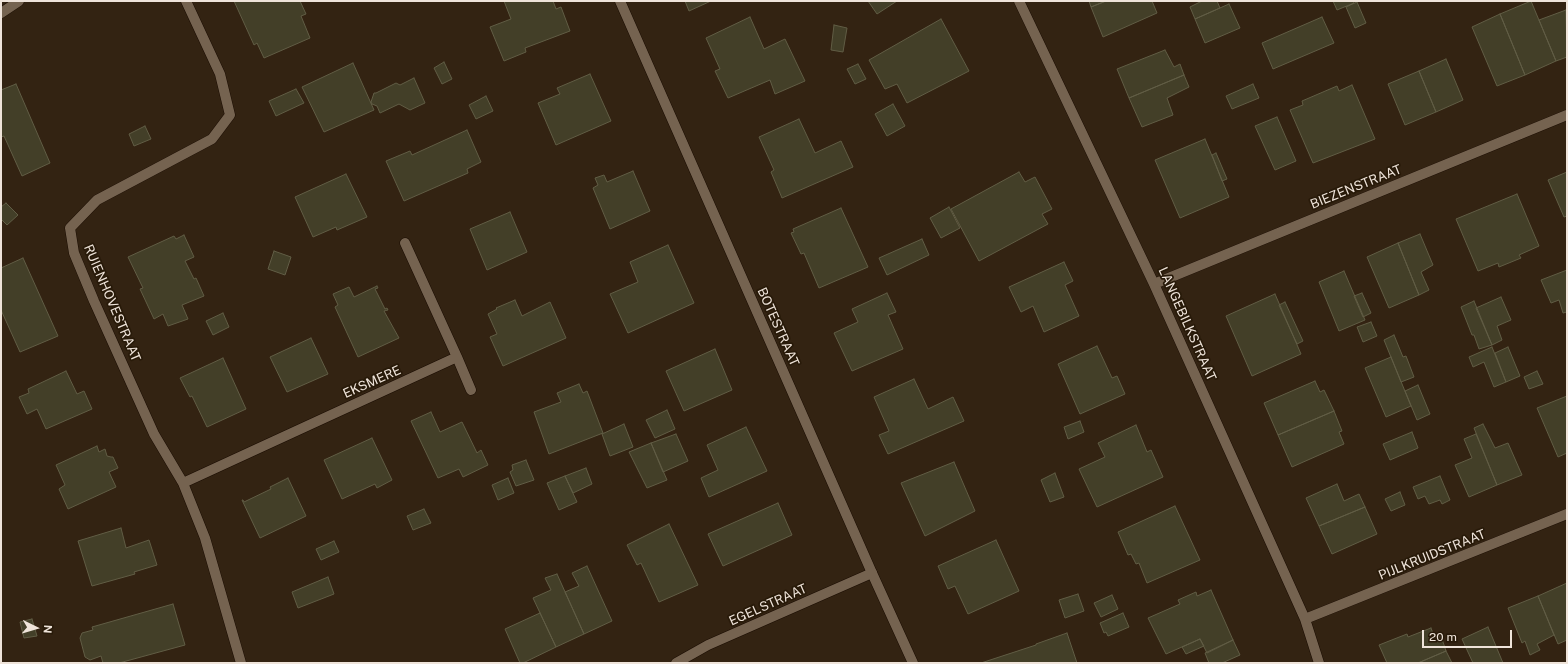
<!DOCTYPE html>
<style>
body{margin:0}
#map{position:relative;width:1568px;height:664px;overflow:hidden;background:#332312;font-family:"Public Sans",sans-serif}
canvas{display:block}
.frame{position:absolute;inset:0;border:2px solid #efe4da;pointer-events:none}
.north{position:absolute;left:16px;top:608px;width:40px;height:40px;-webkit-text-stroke:3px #281a09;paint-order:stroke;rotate:95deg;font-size:11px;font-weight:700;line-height:16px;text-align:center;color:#efe4da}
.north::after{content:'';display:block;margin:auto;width:14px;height:18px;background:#efe4da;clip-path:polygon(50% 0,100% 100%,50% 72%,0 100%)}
.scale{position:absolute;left:1422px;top:630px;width:90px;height:18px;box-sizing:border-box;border:2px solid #efe4da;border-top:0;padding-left:5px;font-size:12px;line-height:14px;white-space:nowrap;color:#efe4da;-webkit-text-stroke:3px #281a09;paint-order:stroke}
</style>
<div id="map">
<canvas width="1568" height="664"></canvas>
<div class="frame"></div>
<div class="north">N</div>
<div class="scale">20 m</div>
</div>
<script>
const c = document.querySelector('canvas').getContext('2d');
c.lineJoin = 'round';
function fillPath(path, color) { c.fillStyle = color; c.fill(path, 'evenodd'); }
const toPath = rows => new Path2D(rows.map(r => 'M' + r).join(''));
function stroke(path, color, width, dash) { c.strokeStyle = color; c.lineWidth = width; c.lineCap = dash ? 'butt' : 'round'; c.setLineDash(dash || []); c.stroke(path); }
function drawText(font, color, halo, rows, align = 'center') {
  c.font = font + ' "Public Sans",sans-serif'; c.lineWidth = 3.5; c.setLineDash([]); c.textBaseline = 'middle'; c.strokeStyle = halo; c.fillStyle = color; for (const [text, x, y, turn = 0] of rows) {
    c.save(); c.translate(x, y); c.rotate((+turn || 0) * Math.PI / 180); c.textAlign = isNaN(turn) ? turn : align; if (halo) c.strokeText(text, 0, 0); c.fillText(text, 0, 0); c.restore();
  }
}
const building = toPath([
 [234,1,300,1,306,14,301,16,310,38,264,58,257,43,254,45,234,1],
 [504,1,553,1,556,9,561,7,570,31,525,48,526,52,504,61,490,27,511,19,504,1],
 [685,1,711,1,689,11,685,1],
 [868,1,897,1,877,14,868,1],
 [1089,1,1106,1,1091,7,1089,1],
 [1106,1,1152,1,1157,13,1103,37,1091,7,1106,1],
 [1202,1,1217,1,1220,8,1195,19,1190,7,1202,1],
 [1333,1,1353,1,1354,3,1337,10,1333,1],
 [1531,1,1556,61,1525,75,1500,14,1531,1],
 [1357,2,1366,23,1355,28,1346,7,1357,2],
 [1229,4,1240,28,1205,43,1195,19,1229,4],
 [1566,10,1567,57,1556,61,1539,20,1566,10],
 [1500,14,1525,75,1497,86,1472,27,1500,14],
 [750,17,764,49,785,39,805,81,775,94,770,80,728,98,715,71,720,69,706,38,750,17],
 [1322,17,1334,43,1273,69,1262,43,1322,17],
 [941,19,969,71,907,103,897,84,885,89,869,60,941,19],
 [834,25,847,28,843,52,831,50,834,25],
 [1165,50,1174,67,1180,64,1184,75,1129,98,1117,69,1165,50],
 [1446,59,1463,100,1436,112,1419,71,1446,59],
 [444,62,452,79,442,84,434,68,444,62],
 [353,63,374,110,324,132,302,87,353,63],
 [858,64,866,79,855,84,847,69,858,64],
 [1419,71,1436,112,1405,125,1388,84,1419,71],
 [590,74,611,121,556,145,538,103,560,94,557,88,590,74],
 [1184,75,1189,87,1167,98,1173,115,1142,127,1129,98,1184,75],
 [414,78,425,103,410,110,399,104,380,113,377,106,372,104,371,102,374,93,376,93,396,83,400,85,414,78],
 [16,84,50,163,22,176,4,136,1,137,1,90,16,84],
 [1253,84,1259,98,1232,109,1226,96,1253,84],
 [1352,85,1375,139,1313,163,1290,110,1303,105,1302,101,1337,86,1339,91,1352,85],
 [296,89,304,103,276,116,269,101,296,89],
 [486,96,493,111,476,119,469,105,486,96],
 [893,104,905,126,887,136,875,114,893,104],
 [1277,117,1296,161,1275,170,1255,126,1277,117],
 [799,119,815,153,841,141,853,167,782,198,771,172,774,170,759,137,799,119],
 [145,126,151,139,134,146,129,134,145,126],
 [467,130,481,162,467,169,468,173,404,201,386,161,410,151,412,155,467,130],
 [1205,139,1229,197,1180,218,1155,160,1205,139],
 [1216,153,1227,179,1222,181,1212,155,1216,153],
 [633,171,650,211,610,229,593,188,598,185,595,178,604,175,607,182,633,171],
 [1019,172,1025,182,1035,177,1052,209,1042,214,1048,224,979,261,951,209,1019,172],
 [1567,172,1567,216,1564,217,1548,180,1567,172],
 [346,174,367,217,337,230,336,227,313,237,295,197,346,174],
 [1517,194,1539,246,1519,255,1521,258,1499,267,1498,263,1478,271,1456,219,1517,194],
 [6,203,18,215,7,225,1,219,1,207,6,203],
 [949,207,960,228,941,238,930,218,949,207],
 [841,208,868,267,819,288,804,253,801,254,791,233,794,232,793,229,841,208],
 [510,212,527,252,487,270,470,229,510,212],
 [1420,234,1433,265,1421,272,1429,290,1419,295,1398,243,1420,234],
 [184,235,194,257,185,261,194,279,196,278,204,296,182,305,188,319,168,326,163,314,154,319,140,289,143,288,128,257,174,236,176,239,184,235],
 [922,239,929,255,887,275,879,258,922,239],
 [1398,243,1419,295,1389,308,1367,257,1398,243],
 [668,245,694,303,628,333,610,294,638,282,630,262,668,245],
 [274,251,291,257,285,275,268,269,274,251],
 [23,258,58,336,20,352,1,310,1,268,23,258],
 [1064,262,1073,281,1065,285,1079,316,1044,332,1033,306,1021,312,1009,287,1064,262],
 [1567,270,1567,312,1563,313,1559,300,1551,303,1541,280,1567,270],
 [1344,271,1365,320,1339,331,1319,282,1344,271],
 [377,286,378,288,375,289,385,309,387,308,388,310,384,311,399,338,358,357,335,307,338,305,333,294,349,287,354,297,377,286],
 [887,293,896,312,888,315,903,349,852,371,834,333,858,322,852,309,887,293],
 [1362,293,1371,313,1363,317,1354,296,1362,293],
 [1275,294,1301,354,1252,376,1226,316,1275,294],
 [1501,297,1511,320,1497,326,1502,340,1492,345,1476,308,1501,297],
 [515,300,522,316,550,302,566,338,503,366,490,337,497,334,488,314,497,309,496,308,515,300],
 [1474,301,1492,345,1479,349,1474,335,1472,335,1461,307,1474,301],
 [1285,302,1303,341,1297,344,1279,305,1285,302],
 [223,313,229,327,213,335,206,321,223,313],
 [1371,322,1377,336,1363,342,1357,327,1371,322],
 [1394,335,1403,357,1406,356,1414,377,1401,382,1384,340,1394,335],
 [311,338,328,374,287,392,270,357,311,338],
 [1097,346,1112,378,1117,376,1125,394,1080,414,1058,364,1097,346],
 [1492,347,1506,382,1494,387,1484,362,1473,367,1469,357,1492,347],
 [1508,347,1520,376,1506,382,1495,353,1508,347],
 [715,349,732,390,684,411,666,371,715,349],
 [1391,357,1411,406,1386,417,1365,368,1391,357],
 [223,358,246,409,207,427,192,396,190,397,180,378,223,358],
 [66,371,77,394,84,391,92,409,46,429,37,409,27,414,19,397,29,393,28,389,66,371],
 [1537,371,1543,384,1529,389,1524,377,1537,371],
 [914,379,928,409,953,397,964,421,888,454,879,435,889,431,874,397,914,379],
 [1315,381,1320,392,1324,390,1334,411,1278,435,1264,403,1315,381],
 [579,384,583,393,587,391,603,433,549,454,534,412,561,402,557,393,579,384],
 [1418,385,1430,414,1417,420,1405,391,1418,385],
 [1567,396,1567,453,1558,457,1537,408,1567,396],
 [667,410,675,429,655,438,646,420,667,410],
 [1334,411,1342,431,1339,432,1344,444,1292,467,1278,435,1334,411],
 [431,412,440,432,462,422,477,453,481,450,488,465,463,477,459,469,438,478,411,421,431,412],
 [1080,421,1084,432,1068,439,1064,427,1080,421],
 [624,424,633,447,610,456,602,434,624,424],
 [1483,424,1495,448,1508,443,1522,475,1497,485,1474,428,1483,424],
 [1136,425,1147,452,1151,450,1163,477,1097,507,1079,469,1105,457,1098,443,1136,425],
 [746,427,767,471,709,497,701,478,718,470,707,445,746,427],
 [1412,432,1418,448,1390,460,1383,444,1412,432],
 [676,434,688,461,663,472,651,443,676,434],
 [1476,434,1497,485,1469,497,1455,465,1472,458,1464,439,1476,434],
 [372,438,392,480,377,488,375,484,342,499,324,460,372,438],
 [651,443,667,480,647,488,629,452,651,443],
 [97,446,99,452,105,449,107,456,111,457,113,457,118,468,109,472,116,487,68,509,59,489,65,485,56,465,97,446],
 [526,460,534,480,516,486,510,472,513,470,512,465,526,460],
 [954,462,975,511,925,536,901,483,954,462],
 [586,468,592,484,573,493,565,476,586,468],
 [1055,473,1064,497,1050,502,1041,480,1055,473],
 [565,476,577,502,559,510,547,483,565,476],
 [1440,476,1450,500,1442,504,1440,500,1429,504,1425,496,1418,499,1413,487,1440,476],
 [288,478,306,516,260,538,242,500,243,500,244,502,271,489,270,487,288,478],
 [508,478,514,493,498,500,492,485,508,478],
 [1337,484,1344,501,1359,494,1365,507,1319,526,1306,498,1337,484],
 [1400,492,1405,505,1391,511,1385,499,1400,492],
 [778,503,792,535,723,566,708,534,778,503],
 [1175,506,1200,560,1147,583,1139,563,1136,564,1131,554,1128,555,1118,532,1175,506],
 [1365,507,1377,534,1332,554,1319,526,1365,507],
 [424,509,431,523,413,530,407,516,424,509],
 [669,524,698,585,659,602,641,563,637,565,627,545,669,524],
 [121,528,126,548,149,540,157,565,134,572,135,574,92,586,78,541,121,528],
 [996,540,1019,591,968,614,955,586,948,589,938,566,996,540],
 [334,541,339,552,321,560,316,549,334,541],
 [587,566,612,621,584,634,565,592,579,586,572,573,587,566],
 [557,574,584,634,556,647,533,598,551,590,545,578,557,574],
 [328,577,334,594,298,608,292,592,328,577],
 [1567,583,1567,640,1558,644,1538,596,1567,583],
 [1211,590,1233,640,1207,653,1200,639,1166,654,1148,618,1180,604,1178,600,1196,592,1197,596,1211,590],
 [1078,594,1084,611,1065,618,1059,600,1078,594],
 [1112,595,1118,609,1101,617,1094,603,1112,595],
 [1538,596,1554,635,1537,644,1540,650,1530,655,1525,641,1522,643,1508,608,1538,596],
 [173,604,185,645,119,663,103,663,101,656,90,660,85,657,80,638,82,633,93,630,92,627,173,604],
 [540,613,556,647,523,663,520,663,505,629,540,613],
 [1123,613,1129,627,1108,636,1106,632,1104,633,1100,623,1123,613],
 [32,619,37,636,24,638,20,622,32,619],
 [1488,627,1503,663,1473,663,1462,639,1488,627],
 [1431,628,1435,639,1441,636,1446,651,1418,663,1387,663,1379,645,1407,634,1408,637,1431,628],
 [1067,633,1077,663,981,663,1036,645,1036,644,1067,633],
 [1200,639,1204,646,1186,654,1182,647,1200,639],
 [1233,640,1240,655,1222,663,1209,663,1205,653,1233,640],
 [1446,651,1452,663,1418,663,1446,651]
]);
fillPath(building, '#433f28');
stroke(building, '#615d45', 1);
const minor = toPath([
 [186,1,220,74,230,115,212,139,97,200,70,228,74,253,94,301,154,434,183,483,205,538,241,663],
 [1019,1,1154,284,1305,619,1319,663],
 [1,13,19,1],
 [1154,284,1567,115],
 [457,357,471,390],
 [183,483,457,357,405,243],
 [1305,619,1567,514],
 [676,663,708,645,872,573]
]);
const tertiary = toPath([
 [620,1,872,573,913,663]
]);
stroke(minor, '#1a0c00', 11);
stroke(tertiary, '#1a0c00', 11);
stroke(minor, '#756350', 10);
stroke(tertiary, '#756350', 10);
drawText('13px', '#efe4da', '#281a09', [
 ["BIEZENSTRAAT",1356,187,-22],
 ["RUIENHOVESTRAAT",112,303,67],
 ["LANGEBILKSTRAAT",1187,324,66],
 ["BOTESTRAAT",778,327,66],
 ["EKSMERE",372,382,-24],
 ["PIJLKRUIDSTRAAT",1432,555,-22],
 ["EGELSTRAAT",768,605,-24]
]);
</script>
